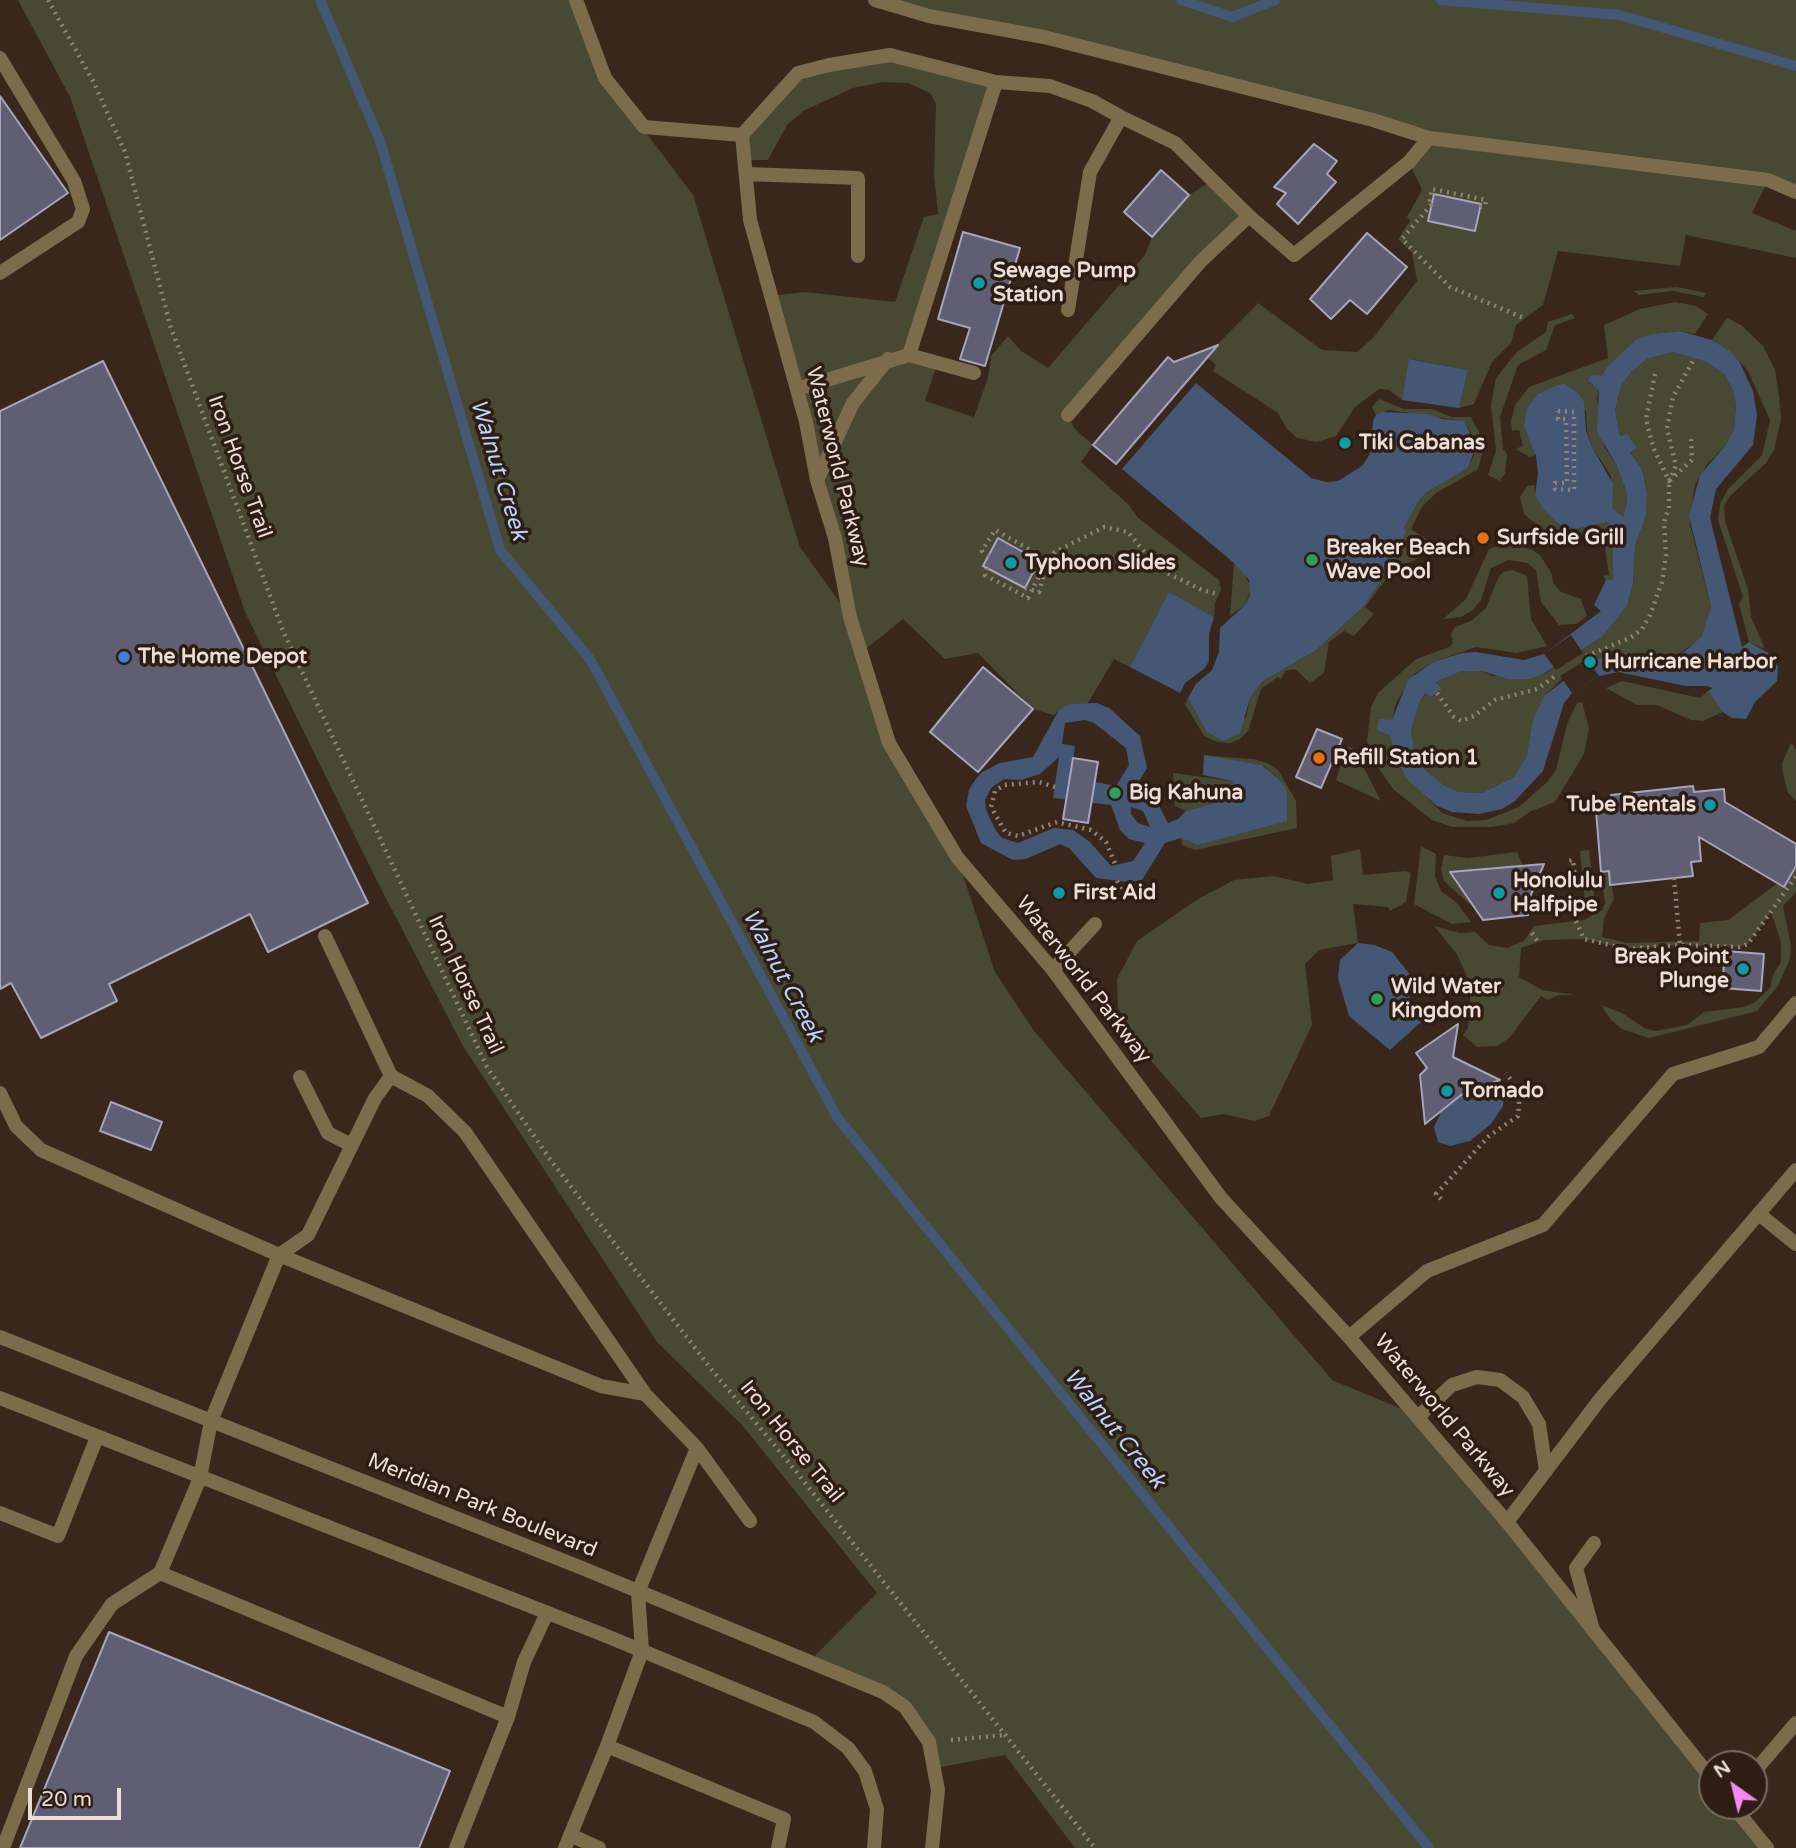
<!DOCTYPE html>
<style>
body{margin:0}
#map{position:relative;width:1796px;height:1848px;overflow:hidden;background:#39271b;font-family:"Varela Round",sans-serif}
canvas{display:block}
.north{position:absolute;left:1698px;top:1750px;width:70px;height:70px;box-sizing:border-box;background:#2e1d12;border:2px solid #7a6a61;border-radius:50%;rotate:326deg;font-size:19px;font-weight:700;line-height:28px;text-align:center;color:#ebded7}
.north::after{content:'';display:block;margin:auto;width:24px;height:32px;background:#f28af3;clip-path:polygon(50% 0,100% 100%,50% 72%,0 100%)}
.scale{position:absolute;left:28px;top:1788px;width:93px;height:32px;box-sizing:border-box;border:4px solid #ebded7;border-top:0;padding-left:9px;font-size:21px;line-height:24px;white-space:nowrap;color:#ebded7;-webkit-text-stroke:5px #2e1d12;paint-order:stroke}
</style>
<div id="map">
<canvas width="1796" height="1848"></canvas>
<div class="north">N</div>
<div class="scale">20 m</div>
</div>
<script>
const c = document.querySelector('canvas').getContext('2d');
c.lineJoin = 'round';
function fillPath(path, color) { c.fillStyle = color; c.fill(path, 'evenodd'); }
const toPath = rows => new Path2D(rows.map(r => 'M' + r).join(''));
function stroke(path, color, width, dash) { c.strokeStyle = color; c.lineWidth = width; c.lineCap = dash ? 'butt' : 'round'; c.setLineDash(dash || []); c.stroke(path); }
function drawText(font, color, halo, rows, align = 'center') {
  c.font = font + ' "Varela Round",sans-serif'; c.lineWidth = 7; c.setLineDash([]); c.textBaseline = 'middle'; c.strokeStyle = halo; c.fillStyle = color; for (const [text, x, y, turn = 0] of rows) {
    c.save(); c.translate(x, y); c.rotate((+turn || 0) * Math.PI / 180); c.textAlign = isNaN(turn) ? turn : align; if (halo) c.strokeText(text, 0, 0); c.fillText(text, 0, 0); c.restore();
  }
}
fillPath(toPath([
 [18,0,576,0,605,78,693,195,800,547,849,615,771,296,805,292,895,302,924,217,938,214,934,175,936,104,930,93,908,83,883,82,853,88,803,111,787,125,768,160,745,160,742,135,798,73,890,55,996,82,910,354,938,361,925,401,974,417,988,378,991,356,1008,336,1021,351,1048,368,1145,255,1152,237,1189,195,1213,180,1249,216,1068,415,1074,428,1093,445,1081,462,1129,505,1138,518,1219,580,1221,590,1215,603,1214,617,1169,593,1130,667,1114,659,1088,703,1059,710,1054,715,1033,709,978,653,945,659,903,619,862,652,889,743,957,857,995,972,1034,1031,1332,1380,1419,1416,1712,1779,1712,1806,1733,1806,1767,1848,1075,1848,1005,1755,936,1768,905,1707,809,1662,877,1593,742,1425,657,1342,463,1046,378,883,245,612,70,97],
 [875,0,1796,0,1796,192,1768,181,1752,213,1796,231,1796,258,1686,235,1680,266,1558,251,1543,305,1516,325,1511,343,1492,362,1474,404,1459,408,1468,370,1410,359,1402,400,1389,390,1379,389,1355,407,1336,436,1317,442,1297,438,1287,429,1278,413,1213,371,1216,365,1206,356,1258,303,1322,350,1357,352,1373,338,1417,281,1412,253,1398,239,1410,221,1407,217,1422,190,1409,162,1429,138],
 [1677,287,1706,293,1704,297,1673,291,1639,295,1634,291],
 [1675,302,1696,306,1708,314,1695,334,1680,331,1652,334,1602,376,1588,382,1599,389,1597,399,1604,446,1616,464,1626,490,1627,502,1623,517,1612,507,1611,476,1592,447,1587,431,1586,411,1532,401,1524,427,1535,448,1536,455,1530,457,1515,449,1523,446,1519,430,1512,431,1511,421,1515,405,1529,387,1608,358,1604,325,1640,309],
 [1572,314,1575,318,1555,325,1546,350,1518,365,1500,417,1503,449,1507,454,1505,473,1500,481,1488,475,1496,451,1491,405,1496,378,1517,352,1546,332,1548,322],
 [1727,318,1741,325,1763,346,1775,370,1779,396,1781,419,1774,450,1766,463,1730,496,1724,506,1725,521,1748,589,1751,617,1765,649,1749,642,1739,604,1743,597,1718,520,1720,504,1728,489,1762,455,1770,420,1748,371,1730,351,1712,340],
 [1673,352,1708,362,1724,374,1733,390,1736,405,1734,429,1725,446,1707,464,1695,485,1693,497,1690,525,1711,606,1702,637,1675,657,1648,658,1637,654,1562,679,1544,696,1527,755,1514,777,1482,793,1459,792,1445,786,1424,769,1414,749,1411,730,1420,701,1427,693,1432,697,1442,689,1436,682,1462,671,1482,671,1492,676,1544,674,1602,637,1627,606,1633,584,1635,546,1646,516,1647,492,1642,469,1630,451,1636,448,1625,433,1621,436,1619,432,1615,410,1621,386,1632,371,1647,359],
 [1379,399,1404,409,1432,409,1451,417,1471,417,1481,436,1483,450,1478,469,1436,493,1422,507,1411,529,1426,539,1433,539,1427,554,1392,571,1365,607,1374,614,1354,636,1344,631,1329,642,1324,673,1310,683,1295,669,1285,671,1281,679,1278,677,1261,689,1248,731,1240,739,1230,743,1217,742,1204,736,1185,704,1188,698,1206,731,1246,718,1250,698,1263,681,1315,651,1364,606,1389,568,1401,543,1404,528,1418,502,1427,492,1468,468,1474,455,1474,438,1464,421,1389,410,1376,415,1372,407],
 [1534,485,1535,495,1560,525,1576,529,1607,522,1613,526,1613,579,1606,580,1603,576,1609,575,1603,535,1594,533,1557,542,1524,514,1520,497,1527,486],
 [1509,543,1531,549,1540,555,1552,574,1553,583,1561,592,1581,599,1587,616,1576,624,1559,625,1541,602,1536,570,1527,563,1509,560,1491,568,1481,600,1473,610,1461,617,1443,619,1466,599,1489,549],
 [1234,563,1244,573,1251,588,1246,604,1230,616],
 [1513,570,1527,576,1531,619,1547,646,1517,653,1476,647,1433,662,1414,674,1396,703,1392,720,1390,735,1401,770,1442,813,1467,821,1486,820,1519,807,1547,782,1556,770,1567,724,1577,703,1582,702,1589,728,1584,754,1555,802,1531,811,1514,823,1492,827,1452,827,1432,820,1394,790,1376,765,1367,741,1371,707,1378,693,1416,659,1449,647,1453,643,1451,634,1455,627,1471,621,1486,608,1498,578,1503,572],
 [1622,681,1700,698,1708,691,1723,712,1703,721,1691,720,1657,705,1637,705,1606,688],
 [1791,743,1796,749,1796,801,1788,793,1783,774,1782,763],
 [1347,746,1354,749,1381,801,1336,780],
 [1199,755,1253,759,1267,763,1278,770,1296,801,1297,828,1195,850,1182,845,1181,838,1197,845,1282,782,1263,765],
 [1173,773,1232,781,1235,793,1231,798,1186,811,1175,806],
 [1421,846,1436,854,1435,876,1441,891,1456,902,1471,922,1452,924,1414,904],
 [1360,849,1363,875,1406,871,1411,873,1406,902,1390,911,1388,907,1353,904,1358,943,1319,950,1305,964,1312,1025,1269,1116,1254,1121,1224,1114,1201,1118,1152,1062,1118,1008,1117,979,1137,941,1198,899,1234,880,1274,876,1308,884,1333,880,1331,856],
 [1589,850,1595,906,1586,912,1580,851],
 [1517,852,1523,866,1477,911,1444,881,1441,869,1444,855,1468,858],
 [1796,866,1796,892,1783,906,1791,946,1790,959,1778,986,1757,1011,1649,1038,1622,1029,1611,1020,1601,1005,1622,1013,1646,1029,1656,1031,1687,1025,1704,1012,1744,1007,1755,1002,1770,988,1773,975,1781,962,1781,942,1771,912,1748,944,1739,947,1680,945,1627,949,1584,939,1544,940,1521,948,1519,977,1542,990,1575,995,1558,995,1548,1000,1541,996,1509,1038,1497,1046,1477,1047,1463,1035,1468,1028,1471,1006,1468,979,1457,954,1434,926,1460,933,1475,932,1489,945,1507,948,1524,941,1534,926,1584,920,1602,910,1605,903,1601,871,1609,870,1614,899,1604,918,1602,937,1627,943,1699,941,1700,923,1728,920,1778,883,1784,886]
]), '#474932');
fillPath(toPath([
 [1680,331,1712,340,1730,351,1739,361,1753,391,1757,415,1753,445,1716,489,1710,518,1742,647,1749,642,1770,654,1778,667,1777,681,1755,702,1746,719,1732,718,1723,712,1708,691,1713,688,1706,686,1686,686,1618,672,1599,676,1572,693,1564,703,1543,771,1515,801,1502,809,1479,814,1452,812,1437,806,1407,779,1396,760,1390,735,1377,730,1379,719,1392,720,1408,680,1433,662,1462,653,1476,652,1524,660,1544,654,1601,611,1594,605,1606,580,1613,579,1613,526,1607,522,1576,529,1560,525,1542,507,1535,495,1538,474,1536,455,1524,427,1527,408,1538,394,1558,385,1565,384,1578,393,1584,402,1586,431,1592,447,1613,484,1612,507,1623,517,1627,502,1626,490,1616,464,1597,432,1599,390,1588,381,1591,375,1602,376,1607,367,1637,339,1652,334],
 [1673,352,1707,362,1724,374,1733,390,1736,405,1734,429,1725,446,1700,475,1689,516,1711,606,1702,636,1684,652,1667,659,1625,653,1589,661,1544,696,1533,720,1527,755,1514,777,1482,793,1459,792,1445,786,1424,769,1414,749,1411,730,1420,701,1426,693,1431,697,1442,689,1436,682,1462,671,1482,671,1508,679,1529,679,1543,674,1602,637,1627,606,1633,584,1635,546,1646,516,1647,492,1642,469,1630,452,1637,448,1626,433,1621,436,1619,432,1615,410,1621,386,1632,371,1647,359],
 [1409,359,1468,370,1459,408,1402,400],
 [1196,383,1311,478,1327,482,1338,481,1362,466,1370,454,1373,421,1376,415,1382,412,1429,414,1442,419,1464,421,1476,446,1468,468,1427,492,1418,502,1404,528,1406,532,1389,568,1364,606,1315,651,1263,681,1250,698,1240,733,1223,741,1206,731,1188,698,1196,684,1212,670,1219,652,1220,628,1246,604,1250,595,1249,580,1234,563,1122,469],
 [1169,592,1214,617,1209,634,1209,661,1204,669,1185,683,1180,693,1130,667],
 [1097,703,1109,708,1140,736,1147,768,1134,789,1154,796,1168,823,1178,819,1186,811,1231,798,1235,793,1232,781,1203,775,1204,755,1262,765,1282,782,1287,792,1287,821,1197,845,1181,838,1165,843,1142,880,1128,882,1096,878,1069,848,1060,844,1026,859,1013,860,981,843,966,806,969,790,975,780,982,772,1000,763,1033,757,1059,710,1070,704],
 [1085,720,1094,723,1126,748,1129,765,1116,786,1085,780,1072,769,1075,746,1062,744,1065,723],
 [1059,757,1053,798,1111,805,1120,830,1129,839,1145,843,1133,861,1111,866,1090,842,1073,830,1054,828,1018,843,1002,838,996,831,986,810,985,800,991,788,1004,779,1021,780,1040,774],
 [1131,807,1143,811,1150,827,1138,823,1131,814],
 [1358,943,1374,945,1392,952,1412,977,1407,985,1411,1005,1421,1022,1390,1050,1349,1016,1338,978,1340,960],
 [1486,1088,1495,1089,1504,1097,1503,1106,1491,1124,1470,1141,1450,1146,1438,1142,1434,1127,1442,1110,1461,1095]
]), '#445876');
fillPath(toPath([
 [1571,635,1583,653,1556,670,1544,654],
 [1587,659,1599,676,1572,693,1560,676]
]), '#39271b');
stroke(toPath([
 [320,0,380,141,500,550,590,659,837,1117,1429,1848],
 [1181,0,1232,17,1275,0],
 [1441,0,1619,15,1796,66]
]), '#445876', 10);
const building = toPath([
 [0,96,68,193,0,240,0,96],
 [1314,144,1337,161,1327,174,1336,182,1298,224,1277,204,1286,193,1274,187,1314,144],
 [1161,170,1189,195,1152,237,1124,212,1161,170],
 [1434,194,1481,204,1475,231,1428,221,1434,194],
 [963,232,1020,248,985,366,960,359,970,328,938,319,963,232],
 [1367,233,1407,267,1367,314,1350,300,1331,319,1310,299,1367,233],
 [1218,345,1116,464,1093,445,1168,357,1174,362,1218,345],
 [103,361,368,903,268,952,250,914,109,984,117,1001,41,1038,11,983,0,989,0,411,103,361],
 [998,538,1039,561,1025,588,983,566,998,538],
 [983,667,1033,709,978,772,930,732,983,667],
 [1317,729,1342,739,1321,788,1296,777,1317,729],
 [1073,758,1098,762,1088,823,1063,819,1073,758],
 [1693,786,1694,792,1724,789,1725,802,1796,844,1796,866,1784,887,1699,837,1701,861,1691,862,1693,876,1610,885,1609,871,1601,872,1596,811,1612,809,1611,795,1693,786],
 [1544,864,1527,904,1528,915,1483,920,1450,872,1544,864],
 [1725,951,1764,954,1761,991,1722,988,1725,951],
 [1458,1024,1453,1057,1500,1080,1461,1095,1425,1124,1420,1075,1427,1068,1416,1053,1458,1024],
 [111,1102,162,1122,151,1150,100,1131,111,1102],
 [109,1632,450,1771,419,1848,20,1848,109,1632]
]);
fillPath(building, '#5f5e73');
stroke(building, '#a6a5bd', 2);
stroke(toPath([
 [48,0,94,83,125,152,170,325,283,631,487,1067,549,1158,712,1370,790,1464,1095,1848],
 [1480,207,1485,206,1486,200,1432,189,1429,205,1431,205,1402,239,1450,287,1524,318],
 [1655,374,1646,419,1653,447,1669,481,1676,466,1667,428,1673,397,1695,357],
 [1558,411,1574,412,1574,490,1555,489,1555,483,1567,483,1566,419,1558,419,1558,411],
 [989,556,982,551,995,530,1036,553,1034,558],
 [987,568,985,575,1028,598,1038,578,1034,572],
 [1025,588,1039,592,1047,565,1055,552,1104,527,1128,532,1157,568,1202,590,1218,594],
 [1586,656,1630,638,1642,629,1650,615,1662,582,1666,555,1664,522,1669,508,1669,481,1692,460,1691,439],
 [1437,693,1454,717,1461,721,1474,716,1495,700,1537,689,1558,674],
 [1055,787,1039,782,1004,785,995,791,991,807,1006,833,1018,836,1057,822,1091,830,1106,842,1116,866],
 [1674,878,1680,945],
 [1117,881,1123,894],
 [1553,881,1575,878,1573,860,1569,861],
 [1576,921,1584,939,1627,949,1680,945,1739,947,1748,944,1796,876],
 [1532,933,1538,942],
 [1441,1199,1436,1194,1489,1136,1518,1116,1520,1093,1506,1073],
 [951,1740,1005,1735]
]), '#918278', 4.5, [2, 5]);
stroke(toPath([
 [576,0,605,78,644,127,742,135],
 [875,0,929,16,1044,37,1373,120,1429,138,1768,180,1796,192],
 [0,58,74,181,83,209,78,222,0,273],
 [996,82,890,55,829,65,798,73,742,135,750,220,806,422,817,480,835,538,850,617,889,743,957,857,1053,970,1221,1198,1349,1337,1507,1522,1601,1398,1796,1170],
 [746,174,858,178,858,256],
 [1249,216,1294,255,1409,162,1429,138],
 [974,373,909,355,996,82,1050,86,1092,101,1121,117,1090,172,1068,310],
 [797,389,909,355],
 [1068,415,1201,261,1249,216,1175,143,1121,117],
 [817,480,853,403,888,359],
 [325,936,391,1076],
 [1053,970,1095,924],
 [300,1077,328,1133,351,1145],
 [0,1093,16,1126,41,1150,279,1255,601,1386,645,1394],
 [1759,1214,1796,1244],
 [1349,1337,1427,1271,1543,1225,1673,1074,1759,1047,1796,1003],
 [1419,1416,1452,1385,1477,1377,1500,1380,1523,1397,1539,1424,1546,1471],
 [697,1448,638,1592,642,1651,607,1746,784,1819,778,1848],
 [0,1513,58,1536,97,1437],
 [160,1573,508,1717,524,1662,547,1613],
 [1593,1630,1576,1568,1594,1543],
 [1754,1772,1796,1723],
 [570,1835,599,1848],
 [3,1848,76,1656,112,1604,160,1573,200,1478,211,1421,279,1255,308,1235,375,1098,391,1076,428,1096,465,1132,645,1394,697,1448,750,1521],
 [456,1848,508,1717],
 [565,1848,607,1746]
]), '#7c6c4b', 14);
stroke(toPath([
 [0,1337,582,1568,883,1692,905,1707,929,1742,938,1790,932,1848],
 [0,1398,604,1635,814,1722,848,1748,865,1771,877,1809,874,1848],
 [1507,1522,1712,1779],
 [1733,1806,1767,1848]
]), '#7c6c4b', 14);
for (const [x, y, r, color] of [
 [979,283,7,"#0f9aa8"],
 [1345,443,7,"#0f9aa8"],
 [1483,538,7,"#e8710a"],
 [1312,560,7,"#2e9e5b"],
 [1011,563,7,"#0f9aa8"],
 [124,657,7,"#3f7fe0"],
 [1590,662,7,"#0f9aa8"],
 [1319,758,7,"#e8710a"],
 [1115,793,7,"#2e9e5b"],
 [1710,805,7,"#0f9aa8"],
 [1059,893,7,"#0f9aa8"],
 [1499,893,7,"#0f9aa8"],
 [1743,969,7,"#0f9aa8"],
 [1377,999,7,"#2e9e5b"],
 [1447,1091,7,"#0f9aa8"]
]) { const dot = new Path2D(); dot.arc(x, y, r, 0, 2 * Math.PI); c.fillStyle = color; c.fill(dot); stroke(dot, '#2e1d12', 2.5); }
drawText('bold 21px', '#ebded7', '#2e1d12', [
 ["Sewage Pump",993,271],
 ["Station",993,295],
 ["Tiki Cabanas",1359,443],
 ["Surfside Grill",1497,538],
 ["Breaker Beach",1326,548],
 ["Wave Pool",1326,572],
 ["Typhoon Slides",1025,563],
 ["The Home Depot",138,657],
 ["Hurricane Harbor",1604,662],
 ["Refill Station 1",1333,758],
 ["Big Kahuna",1129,793],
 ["Tube Rentals",1696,805,"right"],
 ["Honolulu",1513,881],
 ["Halfpipe",1513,905],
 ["First Aid",1073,893],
 ["Break Point",1729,957,"right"],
 ["Plunge",1729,981,"right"],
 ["Wild Water",1391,987],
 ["Kingdom",1391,1011],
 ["Tornado",1461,1091]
], 'left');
drawText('21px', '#ebded7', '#2e1d12', [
 ["Iron Horse Trail",239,467,70],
 ["Waterworld Parkway",837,467,76],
 ["Waterworld Parkway",1083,980,52],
 ["Iron Horse Trail",465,985,65],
 ["Waterworld Parkway",1444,1416,50],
 ["Iron Horse Trail",791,1442,51],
 ["Meridian Park Boulevard",482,1506,22]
]);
drawText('italic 23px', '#b7d3ff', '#2e1d12', [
 ["Walnut Creek",498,470,73],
 ["Walnut Creek",782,976,62],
 ["Walnut Creek",1114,1429,51]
]);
</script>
